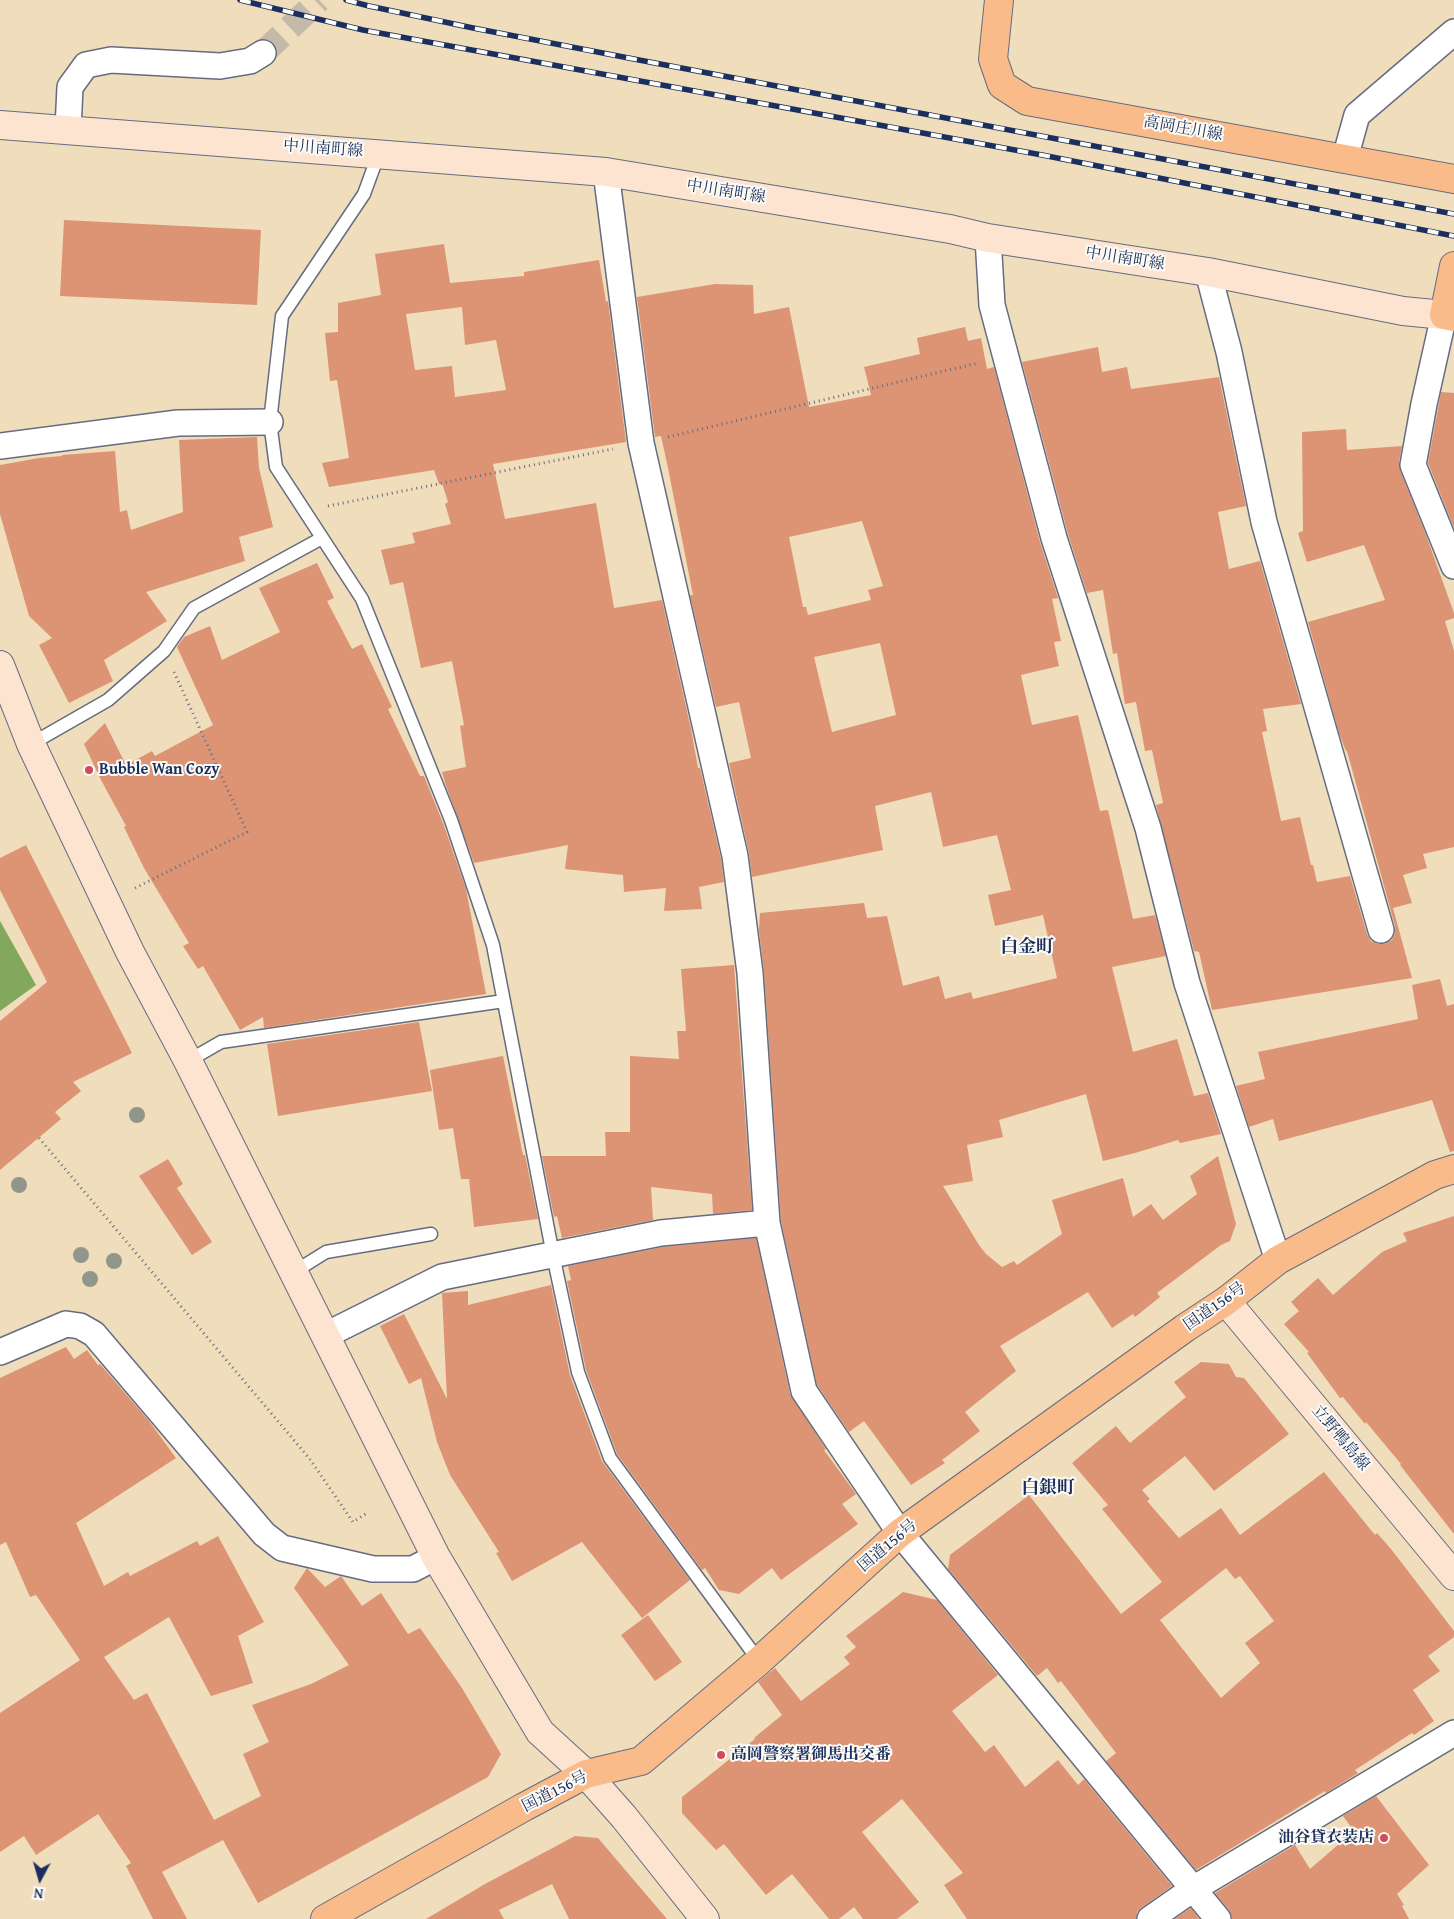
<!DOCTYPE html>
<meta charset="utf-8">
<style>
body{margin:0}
#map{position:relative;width:1454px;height:1919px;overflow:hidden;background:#efddbc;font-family:"Gentium Book Plus",serif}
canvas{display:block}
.north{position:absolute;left:15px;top:1854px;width:50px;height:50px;-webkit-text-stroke:4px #fdfcf7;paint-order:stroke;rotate:186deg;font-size:14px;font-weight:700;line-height:20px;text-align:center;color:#1b2f5e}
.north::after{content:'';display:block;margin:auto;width:18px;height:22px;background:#1b2f5e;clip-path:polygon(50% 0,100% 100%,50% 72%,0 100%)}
</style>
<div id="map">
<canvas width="1454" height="1919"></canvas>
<div class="north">N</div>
</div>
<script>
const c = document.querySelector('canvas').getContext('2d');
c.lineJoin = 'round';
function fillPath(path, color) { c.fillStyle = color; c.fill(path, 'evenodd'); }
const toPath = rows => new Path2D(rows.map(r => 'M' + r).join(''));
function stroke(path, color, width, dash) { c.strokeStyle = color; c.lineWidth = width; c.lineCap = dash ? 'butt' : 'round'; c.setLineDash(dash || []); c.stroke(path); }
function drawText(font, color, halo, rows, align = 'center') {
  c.font = font + ' "Gentium Book Plus","Noto Serif JP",serif'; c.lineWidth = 4; c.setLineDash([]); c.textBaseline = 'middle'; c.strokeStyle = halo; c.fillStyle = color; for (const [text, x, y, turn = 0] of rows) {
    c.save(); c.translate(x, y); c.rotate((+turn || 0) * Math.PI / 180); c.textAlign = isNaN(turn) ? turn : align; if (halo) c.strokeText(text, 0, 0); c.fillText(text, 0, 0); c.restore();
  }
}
fillPath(toPath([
 [0,921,36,985,0,1011]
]), '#83a85d');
fillPath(toPath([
 [64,220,261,230,257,305,60,296],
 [444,244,450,283,524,276,524,272,599,260,606,302,608,301,626,442,493,464,505,519,596,503,614,608,662,600,691,729,698,768,700,768,721,859,724,882,699,887,702,909,664,911,666,888,624,892,623,875,565,869,568,845,474,863,445,783,442,772,466,767,460,726,464,725,452,661,421,668,403,582,390,585,381,550,415,543,412,533,451,524,445,504,448,502,442,483,439,484,434,470,329,487,322,463,349,458,337,380,330,381,325,333,338,332,338,303,381,295,375,254],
 [462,307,465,345,496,340,506,390,455,397,452,366,415,370,406,314],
 [715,284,753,285,754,314,789,307,809,407,871,395,864,367,920,354,917,338,965,327,968,341,981,338,987,369,994,367,1040,542,1058,598,1052,599,1061,641,1054,642,1059,666,1021,675,1032,725,1078,715,1100,811,1108,810,1133,919,1155,915,1166,956,1112,967,1133,1052,1177,1039,1194,1096,1208,1093,1221,1134,1180,1143,1178,1140,1135,1153,1103,1161,1086,1094,999,1120,1003,1137,967,1145,973,1181,943,1186,979,1245,986,1254,1002,1267,1014,1261,1017,1265,1062,1234,1052,1200,1123,1178,1133,1217,1151,1204,1163,1220,1197,1194,1190,1176,1218,1156,1236,1224,1230,1241,1221,1245,1157,1293,1160,1297,1135,1317,1133,1314,1112,1328,1088,1292,1000,1346,1016,1371,965,1412,980,1431,942,1460,945,1463,911,1485,864,1421,849,1432,817,1385,781,1221,764,972,759,930,760,913,864,903,867,918,887,916,903,986,939,976,945,999,971,992,973,999,1057,978,1043,915,995,926,988,895,1011,890,997,835,943,847,931,792,875,806,883,850,752,877,749,853,729,763,751,758,739,702,716,707,690,595,693,595,668,468,661,436,655,437,637,297],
 [862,521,883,586,868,590,871,600,808,615,806,607,803,607,789,537],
 [880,643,896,715,832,732,814,657],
 [1098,347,1102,372,1127,367,1131,389,1219,377,1246,506,1218,512,1229,569,1260,561,1301,704,1263,709,1267,731,1262,732,1281,821,1300,817,1311,865,1313,865,1317,882,1350,876,1367,934,1371,941,1378,944,1385,944,1392,940,1395,933,1395,926,1347,751,1346,751,1339,733,1308,622,1385,600,1364,545,1307,562,1298,533,1303,531,1302,432,1346,429,1347,450,1402,446,1399,462,1400,470,1426,535,1454,613,1454,618,1445,621,1454,651,1454,847,1423,854,1427,868,1403,875,1412,903,1393,908,1412,978,1212,1010,1199,952,1194,951,1156,805,1163,803,1152,750,1145,751,1136,702,1125,704,1117,653,1113,654,1103,590,1087,593,1068,534,1022,362],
 [1441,392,1454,393,1454,528,1428,463],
 [257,437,259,468,273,527,239,537,245,561,146,592,167,621,104,660,113,681,69,703,39,645,52,638,29,616,0,514,0,465,39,458,62,456,62,455,115,451,120,512,127,510,131,530,183,512,179,440],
 [317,563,334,598,327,601,352,649,362,644,392,707,388,709,420,776,424,776,443,823,466,889,486,994,264,1028,263,1017,240,1030,203,966,198,969,183,946,189,943,144,868,124,827,126,826,101,780,84,744,105,723,126,765,152,751,155,756,213,725,177,647,184,637,210,626,222,660,280,632,259,588],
 [26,845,132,1053,73,1082,81,1091,55,1112,61,1119,0,1170,0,1021,47,982,0,890,0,858],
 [734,965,752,1210,713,1214,712,1194,651,1187,653,1220,562,1238,557,1216,554,1217,542,1156,606,1156,605,1132,630,1132,630,1056,679,1059,677,1031,686,1031,681,969],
 [1440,979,1447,1006,1454,1004,1454,1151,1450,1152,1432,1100,1279,1141,1273,1119,1249,1127,1236,1086,1265,1079,1258,1052,1418,1019,1412,985],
 [419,1022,432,1091,278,1116,267,1044],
 [503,1056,523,1155,525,1155,538,1219,474,1227,469,1179,461,1179,453,1128,439,1130,430,1070],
 [168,1159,183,1184,177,1188,212,1242,192,1255,139,1176],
 [1454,1216,1454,1534,1400,1465,1401,1464,1366,1422,1365,1424,1343,1397,1340,1398,1307,1353,1309,1352,1284,1324,1299,1311,1291,1302,1318,1278,1333,1295,1382,1252,1407,1241,1403,1233],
 [756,1238,790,1394,826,1449,824,1450,856,1494,842,1504,858,1524,781,1580,772,1568,739,1594,719,1590,705,1568,702,1570,617,1454,586,1370,567,1281,571,1280,568,1266,663,1247],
 [551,1285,570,1375,602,1461,690,1580,642,1618,582,1542,512,1581,496,1553,499,1552,450,1475,437,1442,421,1378,409,1384,380,1326,404,1314,447,1399,442,1293,468,1291,468,1305],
 [66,1347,74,1359,87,1350,98,1365,100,1364,149,1421,176,1458,76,1523,104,1586,128,1572,130,1576,197,1541,200,1546,218,1536,264,1622,238,1636,253,1683,211,1696,169,1617,104,1657,134,1700,147,1693,214,1820,261,1796,243,1754,269,1742,252,1705,311,1684,349,1665,294,1588,307,1568,325,1587,341,1576,362,1606,381,1593,408,1634,420,1628,462,1688,501,1754,488,1777,258,1903,223,1840,162,1872,187,1919,153,1919,126,1866,131,1863,98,1814,36,1855,24,1836,0,1852,0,1713,80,1660,36,1595,30,1597,6,1542,0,1545,0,1378],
 [1201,1362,1229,1364,1236,1377,1244,1378,1289,1434,1214,1491,1185,1456,1142,1490,1150,1499,1147,1501,1179,1538,1221,1508,1240,1535,1324,1472,1375,1535,1377,1533,1391,1549,1454,1631,1454,1637,1428,1656,1440,1671,1413,1690,1434,1721,1414,1735,1412,1733,1355,1770,1358,1773,1326,1793,1325,1791,1196,1870,1106,1761,1116,1753,1061,1681,1058,1683,1047,1668,1037,1676,948,1569,950,1555,1029,1495,1121,1614,1162,1582,1102,1509,1108,1505,1072,1463,1116,1426,1130,1443,1186,1397,1174,1382],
 [1226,1568,1235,1579,1240,1576,1274,1621,1245,1643,1260,1663,1221,1698,1160,1620],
 [903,1592,937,1600,998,1675,952,1711,985,1752,994,1745,1025,1787,1058,1760,1078,1785,1084,1779,1172,1886,1141,1908,1137,1912,1136,1919,967,1919,944,1885,963,1873,902,1799,862,1832,919,1902,897,1919,863,1919,854,1907,839,1919,829,1919,792,1874,766,1895,724,1844,716,1850,682,1813,682,1797,755,1739,754,1738,782,1715,758,1682,775,1668,801,1701,850,1664,844,1657,856,1647,846,1636],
 [648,1615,682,1662,655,1681,621,1635],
 [1376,1796,1429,1865,1397,1894,1404,1905,1402,1906,1409,1919,1232,1919,1229,1910,1215,1893,1295,1845,1310,1869,1354,1831,1343,1816],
 [575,1836,598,1838,667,1919,569,1919,552,1884,499,1910,504,1919,426,1919,485,1884],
 [1191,1908,1199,1919,1175,1919]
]), '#dc9475');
stroke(toPath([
 [263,53,319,0]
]), '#c5baa9', 25, [25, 12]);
const lane = toPath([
 [379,153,364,194,282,316,270,422,276,467,362,599,451,820,493,945,553,1255,578,1372,610,1458,759,1661],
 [31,744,108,700,164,651,194,608,322,538],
 [188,1061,221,1042,504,1001],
 [294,1272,326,1252,431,1234]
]);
const street = toPath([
 [68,129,70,87,86,65,111,60,220,66,250,61,263,53],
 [1345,158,1357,115,1454,32],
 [606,172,641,443,735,856,750,973,767,1223,804,1391,900,1533,1218,1919],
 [988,238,992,305,1054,538,1148,828,1187,983,1278,1260],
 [1208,272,1229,352,1264,522,1381,930],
 [1444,315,1424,404,1413,465,1454,566],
 [0,446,178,423,270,422],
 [326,1335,442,1277,661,1233,767,1223],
 [0,1352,66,1324,80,1326,94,1334,264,1534,282,1548,373,1569,413,1569,436,1557],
 [1150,1919,1193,1889,1454,1733]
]);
const secondary = toPath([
 [0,125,606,172,950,229,988,238,1208,272,1403,311,1444,315],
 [0,665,31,744,130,952,188,1061,436,1557,540,1732,586,1774,624,1817,705,1919],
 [1226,1301,1454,1576]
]);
const primary = toPath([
 [999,0,993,59,1002,85,1027,101,1454,179],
 [1454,266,1444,315,1454,317]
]);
const highway = toPath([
 [325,1919,524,1807,586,1774,641,1761,759,1661,900,1533,1185,1328,1226,1301,1278,1260,1435,1175,1454,1169]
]);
stroke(lane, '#656c7f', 15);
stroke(street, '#656c7f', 28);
stroke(secondary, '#656c7f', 30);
stroke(primary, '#656c7f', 30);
stroke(highway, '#656c7f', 30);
stroke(toPath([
 [668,437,978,363],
 [328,506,613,449],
 [135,888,247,832,174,672],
 [39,1138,309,1458,353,1522,367,1513]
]), '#656c7f', 3, [1, 4]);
stroke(lane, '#fff', 12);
stroke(street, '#fff', 25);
stroke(secondary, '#fde4d1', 28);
stroke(primary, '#fabb8b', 28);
stroke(highway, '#fabb8b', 28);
const rail = toPath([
 [240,0,363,30,1042,155,1454,236],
 [346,0,369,6,473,28,639,60,1454,214]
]);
stroke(rail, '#1b2f5e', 5.5);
stroke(rail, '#fdfcf7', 4, [11]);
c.fillStyle = '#91968a';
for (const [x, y] of [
 [137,1115],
 [19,1185],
 [81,1255],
 [114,1261],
 [90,1279]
]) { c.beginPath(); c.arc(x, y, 8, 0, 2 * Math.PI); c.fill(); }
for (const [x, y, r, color] of [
 [89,770,5,"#d1495b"],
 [721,1755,5,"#d1495b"],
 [1384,1838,5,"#d1495b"]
]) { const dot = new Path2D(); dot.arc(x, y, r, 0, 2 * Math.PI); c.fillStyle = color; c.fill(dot); stroke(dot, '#fdfcf7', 2); }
drawText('16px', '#1b2f5e', '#fdfcf7', [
 ["高岡庄川線",1183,129,10],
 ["中川南町線",323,149,4],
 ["中川南町線",726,192,9],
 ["中川南町線",1125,259,9],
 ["国道156号",1215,1307,-35],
 ["立野鴨島線",1340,1438,50],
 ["国道156号",888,1546,-40],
 ["国道156号",555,1792,-27]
]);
drawText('bold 16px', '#1b2f5e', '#fdfcf7', [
 ["Bubble Wan Cozy",99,770],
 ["高岡警察署御馬出交番",731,1755],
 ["油谷貸衣装店",1374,1838,"right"]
], 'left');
drawText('bold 18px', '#1b2f5e', '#fdfcf7', [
 ["白金町",1027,947],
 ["白銀町",1048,1488]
]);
</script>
